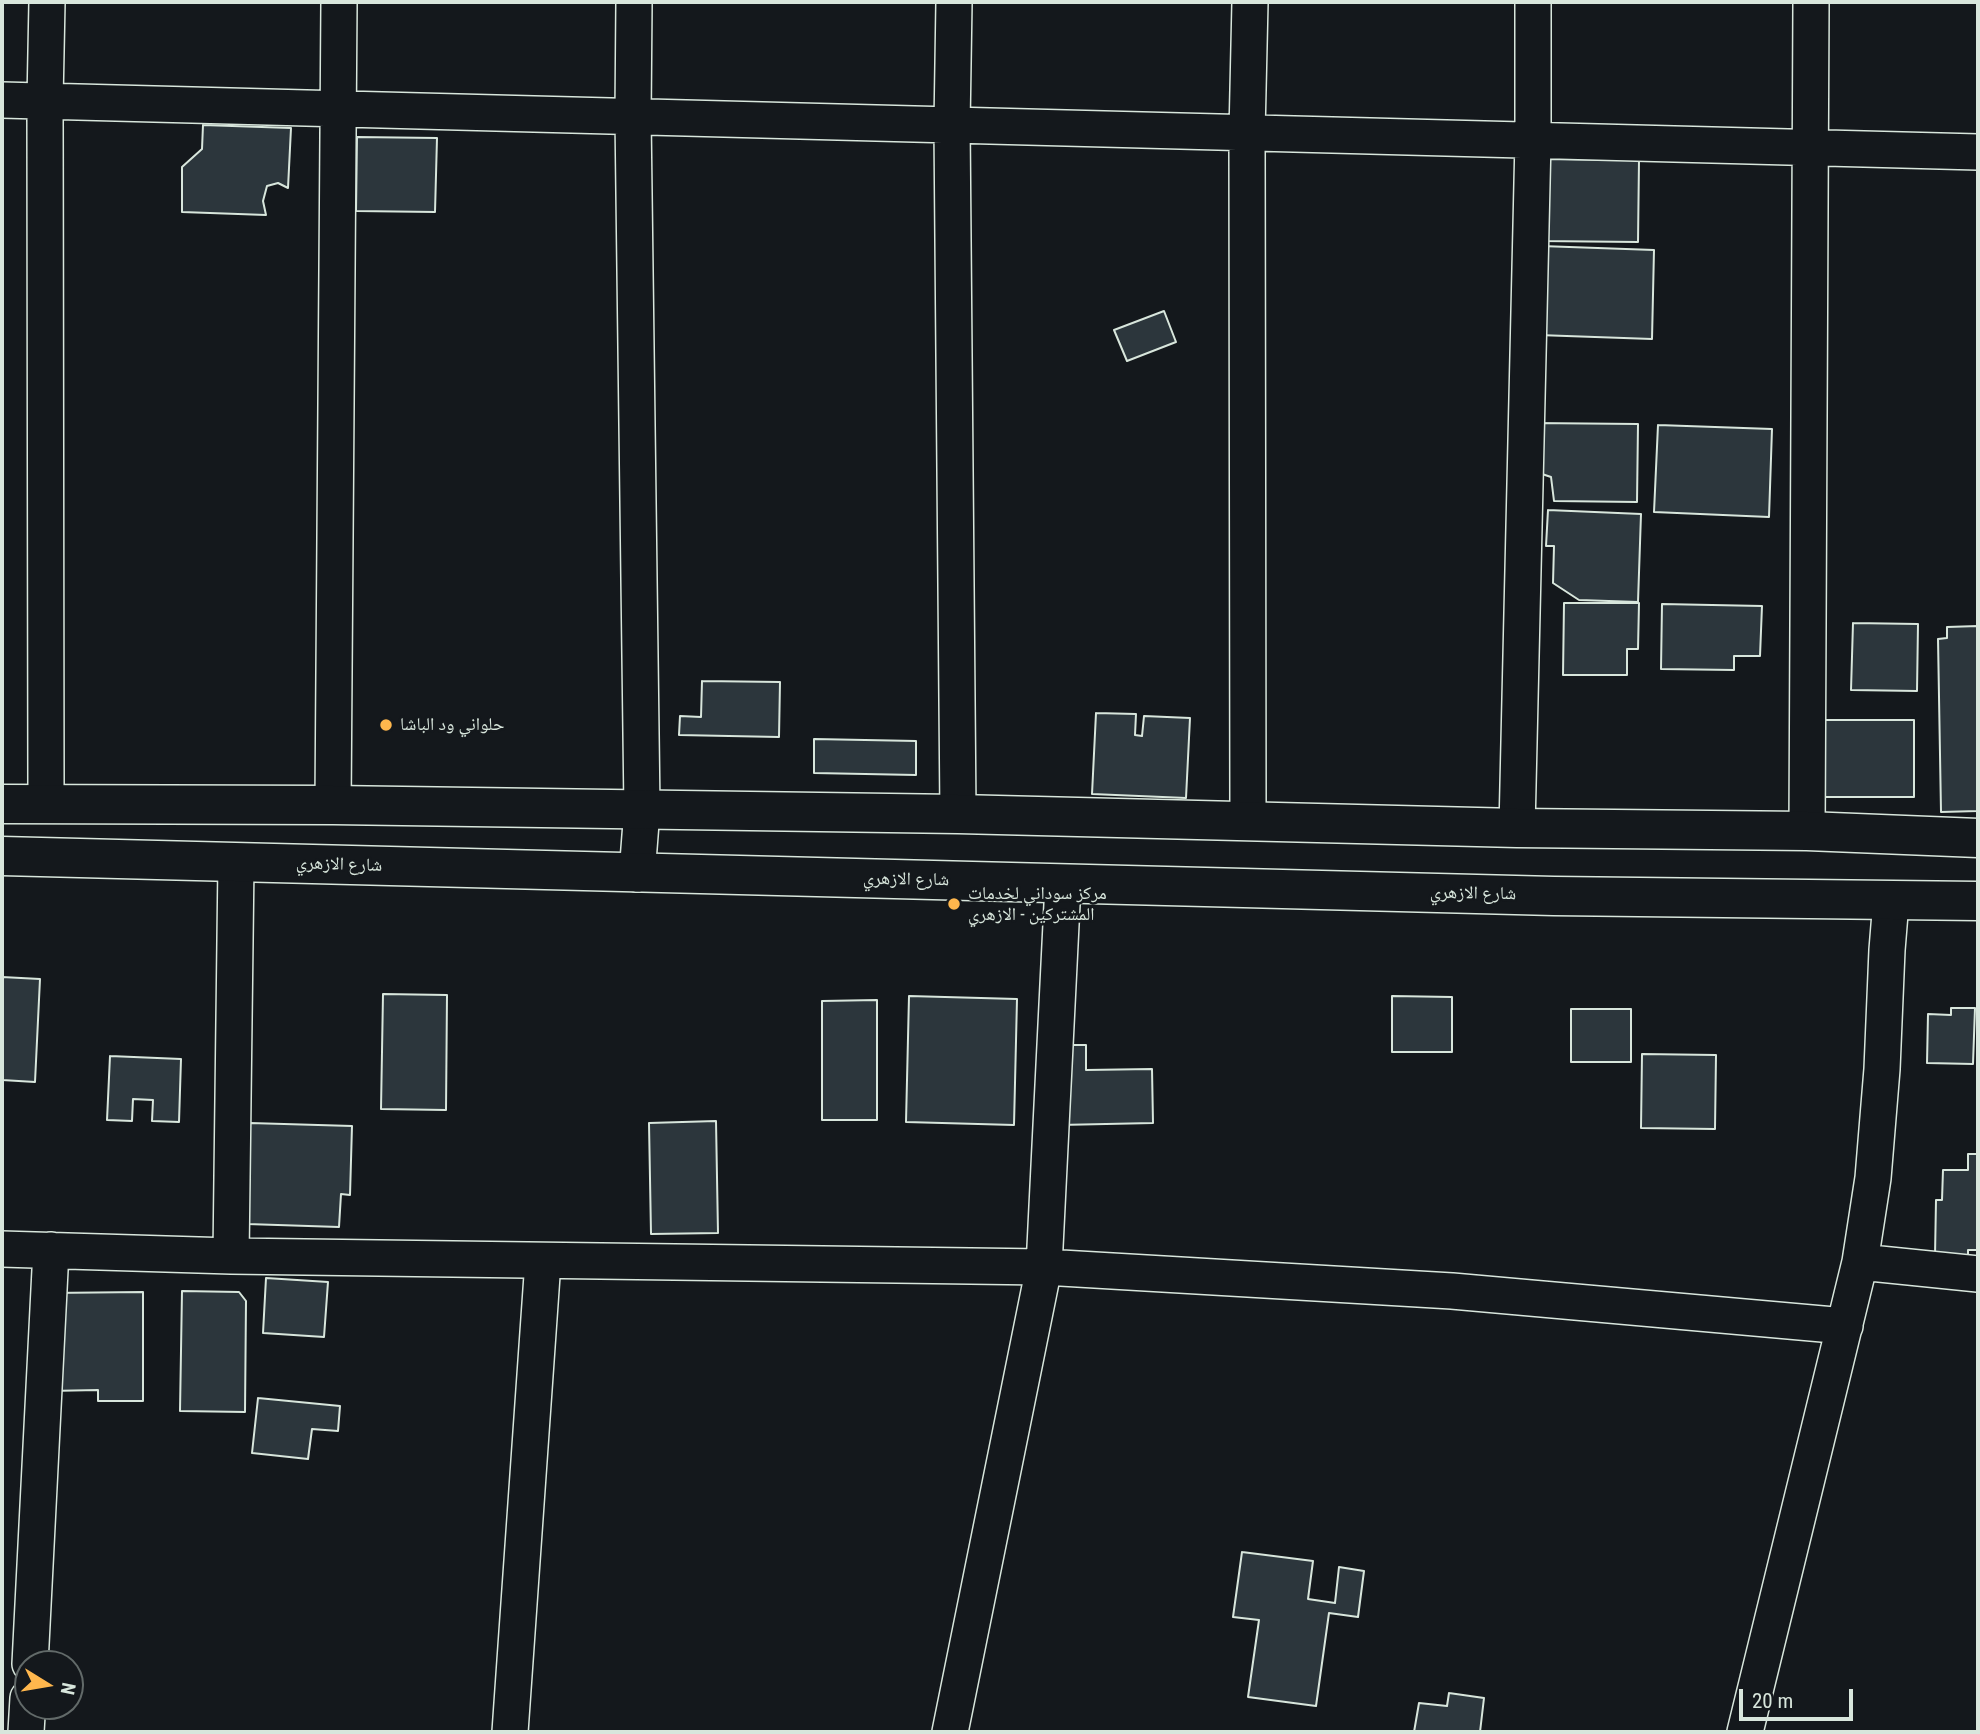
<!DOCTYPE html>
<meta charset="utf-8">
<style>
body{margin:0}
#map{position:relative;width:1980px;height:1734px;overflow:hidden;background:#14181c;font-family:"Roboto Condensed",sans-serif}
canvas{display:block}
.frame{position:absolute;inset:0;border:4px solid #d8e6dc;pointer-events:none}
.north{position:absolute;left:14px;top:1650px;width:70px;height:70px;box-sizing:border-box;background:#14181c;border:2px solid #626a69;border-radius:50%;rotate:101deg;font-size:19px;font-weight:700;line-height:28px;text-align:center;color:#d8e6dc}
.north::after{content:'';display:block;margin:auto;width:24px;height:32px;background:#ffb74d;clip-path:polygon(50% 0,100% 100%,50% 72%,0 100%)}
.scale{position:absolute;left:1739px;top:1689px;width:114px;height:32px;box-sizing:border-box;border:4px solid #d8e6dc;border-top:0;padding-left:9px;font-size:21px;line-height:24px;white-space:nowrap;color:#d8e6dc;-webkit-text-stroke:5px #14181c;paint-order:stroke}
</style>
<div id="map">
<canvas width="1980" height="1734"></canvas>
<div class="frame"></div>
<div class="north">N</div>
<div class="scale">20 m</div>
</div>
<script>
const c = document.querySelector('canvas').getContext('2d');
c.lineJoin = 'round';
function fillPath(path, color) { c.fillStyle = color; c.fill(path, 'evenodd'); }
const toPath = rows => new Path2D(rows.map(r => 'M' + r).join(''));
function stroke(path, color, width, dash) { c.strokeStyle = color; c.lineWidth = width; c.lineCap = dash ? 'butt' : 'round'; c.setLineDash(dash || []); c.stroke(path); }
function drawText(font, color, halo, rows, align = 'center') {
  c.font = font + ' "Roboto Condensed","Noto Naskh Arabic",sans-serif'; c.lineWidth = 5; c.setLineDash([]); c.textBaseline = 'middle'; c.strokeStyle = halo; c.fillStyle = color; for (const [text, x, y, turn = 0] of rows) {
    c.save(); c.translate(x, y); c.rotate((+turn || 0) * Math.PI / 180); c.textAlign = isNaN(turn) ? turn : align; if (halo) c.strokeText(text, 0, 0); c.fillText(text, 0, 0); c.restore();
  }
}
const building = toPath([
 [203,125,291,128,288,188,278,183,267,186,263,201,266,215,182,212,182,167,202,149,203,125],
 [357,137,437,138,435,212,356,211,357,137],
 [1541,159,1639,160,1638,242,1540,241,1541,159],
 [1541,246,1654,250,1652,339,1538,335,1541,246],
 [1164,311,1176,342,1127,361,1114,330,1164,311],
 [1533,423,1638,424,1637,502,1554,501,1551,477,1533,471,1533,423],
 [1658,425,1772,429,1769,517,1654,512,1658,425],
 [1548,510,1641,514,1638,602,1579,600,1553,583,1554,546,1546,546,1548,510],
 [1564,603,1639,603,1638,649,1627,649,1627,675,1563,675,1564,603],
 [1662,604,1762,606,1760,656,1734,656,1734,670,1661,669,1662,604],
 [1853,623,1918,624,1917,691,1851,690,1853,623],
 [1978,626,1978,811,1941,812,1938,639,1947,638,1947,627,1978,626],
 [702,681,780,682,779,737,679,735,680,716,701,717,702,681],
 [1096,713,1136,714,1135,735,1142,736,1144,716,1190,718,1186,798,1092,794,1096,713],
 [1815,720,1914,720,1914,797,1814,797,1815,720],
 [814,739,916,741,916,775,814,773,814,739],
 [2,977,40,979,35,1082,2,1080,2,977],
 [383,994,447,995,446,1110,381,1109,383,994],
 [909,996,1017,999,1014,1125,906,1122,909,996],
 [1392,996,1452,997,1452,1052,1392,1052,1392,996],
 [877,1000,877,1120,822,1120,822,1001,877,1000],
 [1951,1008,1975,1008,1973,1064,1927,1063,1928,1014,1951,1015,1951,1008],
 [1571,1009,1631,1009,1631,1062,1571,1062,1571,1009],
 [1058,1045,1086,1045,1086,1070,1152,1069,1153,1123,1059,1125,1058,1045],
 [1642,1054,1716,1055,1715,1129,1641,1128,1642,1054],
 [110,1056,181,1059,179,1122,152,1121,153,1100,133,1099,132,1121,107,1120,110,1056],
 [716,1121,718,1233,651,1234,649,1123,716,1121],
 [250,1123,352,1126,350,1195,341,1194,339,1227,247,1224,250,1123],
 [1968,1154,1978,1154,1978,1250,1968,1250,1968,1256,1935,1256,1936,1200,1942,1200,1943,1170,1968,1170,1968,1154],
 [266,1278,328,1282,324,1337,263,1333,266,1278],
 [182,1291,239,1292,246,1301,245,1412,180,1411,182,1291],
 [143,1292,143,1401,98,1401,98,1390,49,1391,49,1293,143,1292],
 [258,1398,340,1406,338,1431,312,1429,308,1459,252,1453,258,1398],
 [1242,1552,1313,1561,1308,1599,1335,1603,1339,1567,1364,1571,1358,1617,1329,1613,1316,1706,1248,1697,1259,1620,1233,1617,1242,1552],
 [1449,1693,1484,1698,1480,1732,1414,1732,1419,1703,1447,1706,1449,1693]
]);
fillPath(building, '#2c363c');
stroke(building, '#d8e6dc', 2);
const street = toPath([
 [634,2,633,116,642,810,637,874],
 [954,2,952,125,958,814],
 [2,100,1978,152],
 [46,804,45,101,47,2],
 [333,805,339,2],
 [1248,822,1247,133,1250,2],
 [1517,828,1533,140,1533,2],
 [1807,831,1811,2],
 [2,1249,231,1256,1044,1267,1452,1291,1845,1326],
 [231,1256,236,862],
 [1860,1262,1978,1274],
 [30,1664,51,1250],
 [26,1732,28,1698],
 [510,1732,543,1261],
 [950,1732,1044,1267,1063,884],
 [1745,1732,1860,1262,1873,1178,1882,1069,1887,950,1891,901]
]);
const secondary = toPath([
 [2,804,333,805,958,814,1517,828,1807,831,1978,838],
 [2,856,1554,896,1978,901]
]);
stroke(street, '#d8e6dc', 38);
stroke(secondary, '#d8e6dc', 41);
stroke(street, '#14181c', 35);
stroke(secondary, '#14181c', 38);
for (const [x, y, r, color] of [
 [386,725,7,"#ffb74d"],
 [954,904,7,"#ffb74d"]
]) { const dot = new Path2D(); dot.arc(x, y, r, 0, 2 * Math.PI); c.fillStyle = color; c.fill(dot); stroke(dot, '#14181c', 2.5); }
drawText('18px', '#d8e6dc', '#14181c', [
 ["حلواني ود الباشا",400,725],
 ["مركز سوداني لخدمات",968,894],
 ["المشتركين - الازهري",968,915]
], 'left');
drawText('18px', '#d8e6dc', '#14181c', [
 ["شارع الازهري",339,865,2],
 ["شارع الازهري",906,880,1],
 ["شارع الازهري",1473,894,1]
]);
</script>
